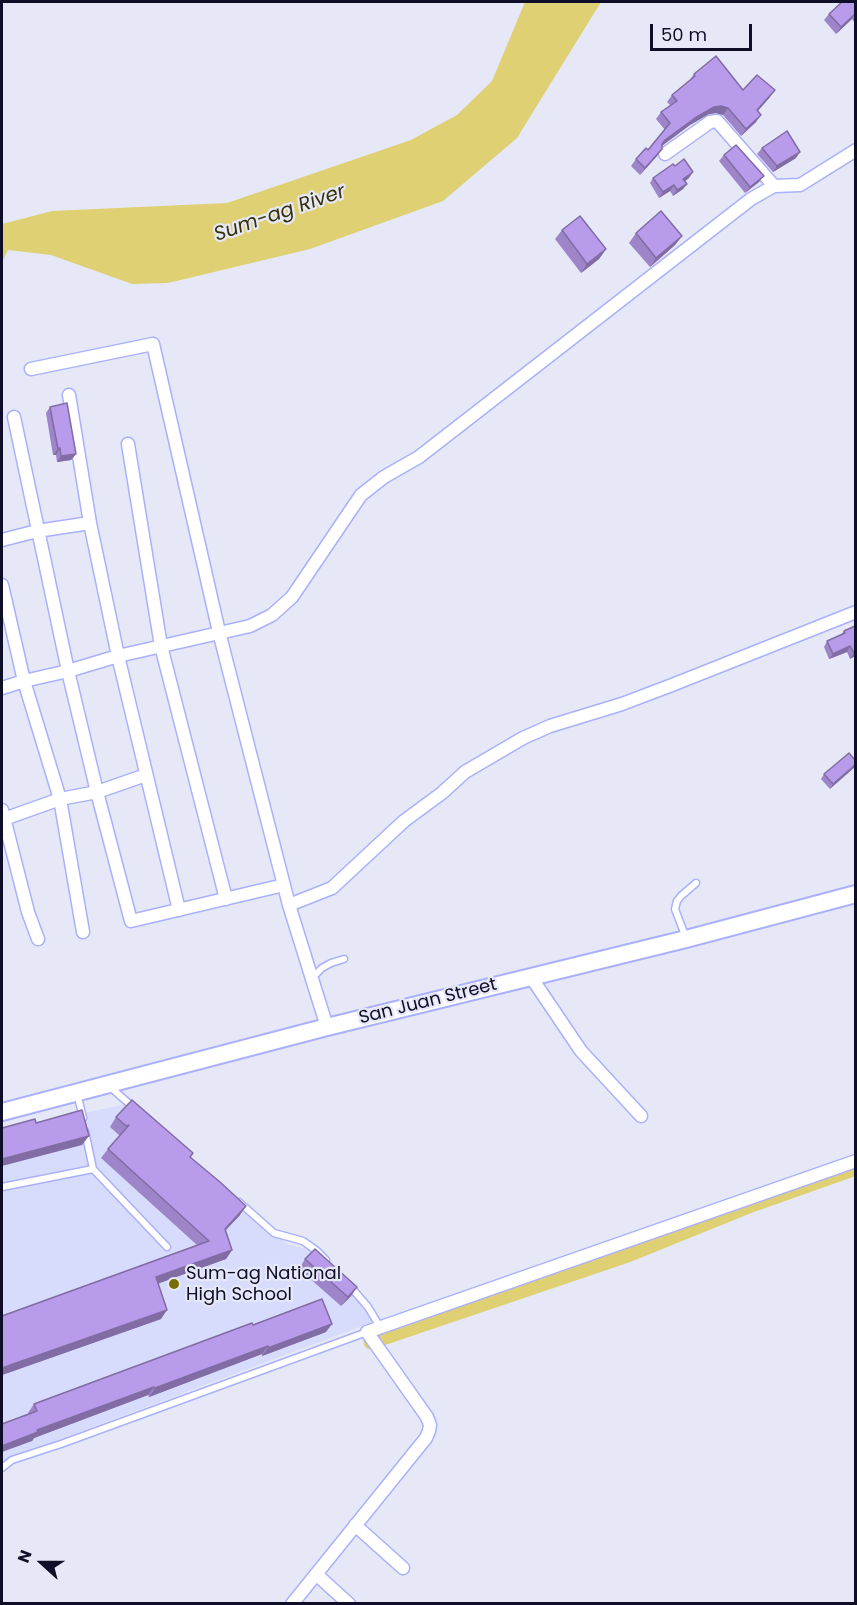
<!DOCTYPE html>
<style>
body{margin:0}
#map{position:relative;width:857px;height:1605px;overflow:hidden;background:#e6e8f7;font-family:Poppins,sans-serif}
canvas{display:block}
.frame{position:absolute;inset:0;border:3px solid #0e0e28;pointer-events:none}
.north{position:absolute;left:12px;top:1533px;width:60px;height:60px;-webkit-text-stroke:4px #e6e8f7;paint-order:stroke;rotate:291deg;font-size:16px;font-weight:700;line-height:24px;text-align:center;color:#0e0e28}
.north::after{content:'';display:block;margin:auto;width:21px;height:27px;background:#0e0e28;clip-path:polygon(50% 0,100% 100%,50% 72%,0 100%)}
.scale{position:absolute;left:650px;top:24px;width:102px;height:27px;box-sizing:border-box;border:3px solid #0e0e28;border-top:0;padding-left:8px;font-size:18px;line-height:21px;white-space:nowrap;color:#0e0e28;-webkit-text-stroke:4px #e6e8f7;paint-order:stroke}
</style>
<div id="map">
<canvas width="857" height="1605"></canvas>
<div class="frame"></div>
<div class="north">N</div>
<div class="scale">50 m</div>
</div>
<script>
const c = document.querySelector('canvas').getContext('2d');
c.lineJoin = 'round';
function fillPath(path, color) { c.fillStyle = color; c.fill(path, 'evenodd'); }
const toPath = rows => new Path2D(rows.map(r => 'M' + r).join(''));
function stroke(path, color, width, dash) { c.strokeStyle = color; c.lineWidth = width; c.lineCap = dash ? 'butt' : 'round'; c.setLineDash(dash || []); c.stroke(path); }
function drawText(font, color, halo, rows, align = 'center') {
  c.font = font + ' Poppins,sans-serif'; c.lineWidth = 4.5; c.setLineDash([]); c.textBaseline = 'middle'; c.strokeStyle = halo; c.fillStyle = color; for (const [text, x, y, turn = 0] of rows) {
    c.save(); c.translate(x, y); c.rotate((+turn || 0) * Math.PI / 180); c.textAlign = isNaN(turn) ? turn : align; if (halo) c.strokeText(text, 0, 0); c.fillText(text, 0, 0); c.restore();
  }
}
fillPath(toPath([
 [127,1104,287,1244,311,1250,381,1319,2,1461,2,1130]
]), '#d7dbfc');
fillPath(toPath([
 [525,2,601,2,517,138,443,201,310,249,168,283,132,284,51,255,8,250,2,262,2,224,52,211,227,203,411,140,457,115,492,81]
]), '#ded073');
stroke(toPath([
 [371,1342,625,1256,746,1207,856,1168]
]), '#ded073', 15);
const service = toPath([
 [686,938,675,909,677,901,681,896,696,883],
 [312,978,322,968,331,963,344,959],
 [109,1086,133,1107],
 [77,1093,83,1118],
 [85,1131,93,1169,167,1247],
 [2,1187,93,1169],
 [239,1202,274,1233,303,1241,317,1251,326,1260],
 [349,1285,368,1307,380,1327],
 [2,1468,12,1460,61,1444,367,1332]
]);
const minor = toPath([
 [665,154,710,122,717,121,774,186],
 [31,369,153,344,219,632,289,905,327,1027],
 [69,395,90,523,118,656,179,910],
 [14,417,68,671,97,792,131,921,284,885],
 [128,444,161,646,226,899],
 [2,540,37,531,90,523],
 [2,585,24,681,60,799,83,932],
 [2,688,24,681,68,671,118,656,250,626,272,615,292,597,361,495,384,477,419,457,751,199,774,186,800,185,856,150],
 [2,810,28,912,38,939],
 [4,819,60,799,97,792,146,775],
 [289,905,332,888,404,821,442,793,465,772,523,738,550,726,622,704,672,685,856,612],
 [531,977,581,1051,641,1116],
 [355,1525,403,1568],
 [316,1574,349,1604],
 [292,1604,426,1438,429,1431,430,1425,427,1417,367,1332,856,1161]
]);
const secondary = toPath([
 [2,1112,327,1027,686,939,856,894]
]);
stroke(service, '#aab0fa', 9);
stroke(minor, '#aab0fa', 15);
stroke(secondary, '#aab0fa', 20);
stroke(service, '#fff', 6);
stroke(minor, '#fff', 12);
stroke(secondary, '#fff', 16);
fillPath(toPath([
 [841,2,855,2,855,23,852,19,836,34,824,20,829,14],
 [694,74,743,90,770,97,758,111,756,122,741,136,723,115,716,113,709,114,690,125,662,146,657,156,640,175,631,166,636,159,648,150,665,130,656,119,661,112,670,105,667,102,672,95,689,81],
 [762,148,796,158,773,172,757,154],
 [724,155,759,182,745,193,719,161],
 [675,166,689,178,685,181,687,184,683,189,673,196,670,191,659,198,650,183,653,178],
 [562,230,606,249,599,259,581,273,555,239],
 [636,233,682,236,675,245,650,267,629,243],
 [50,407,76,454,71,460,57,462,56,455,53,455,46,413],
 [855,626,855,656,850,659,847,652,829,659,824,647,827,641,841,635,844,631],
 [855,760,830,789,821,779,824,774],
 [116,1117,193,1153,190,1157,240,1215,225,1231,232,1250,226,1259,158,1283,161,1319,2,1375,2,1316,197,1245,101,1158,108,1149,120,1135,119,1135,110,1127],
 [305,1259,351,1296,341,1306,299,1269],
 [253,1325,326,1332,262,1356,262,1354,149,1397,148,1395,34,1438,32,1441,28,1413,34,1404]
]), '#9e85c9');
fillPath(toPath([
 [855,14,852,19,836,34,841,27],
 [775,90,770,97,752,117,757,110],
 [721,106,728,108,723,115,716,113,709,114,690,125,660,147,665,140,695,118,714,107],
 [761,115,756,122,741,136,746,129],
 [662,149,657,156,640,175,645,168],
 [800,152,796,158,773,172,777,166],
 [693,172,689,178,680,185,683,179],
 [764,176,759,182,745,193,750,187],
 [687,184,683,189,673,196,677,190],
 [674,185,670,191,659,198,663,192],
 [682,236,675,245,650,267,656,258],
 [606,249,599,259,581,273,587,264],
 [60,448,56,455,53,455,58,449],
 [76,454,71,460,57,462,61,456],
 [850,646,847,652,829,659,833,654],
 [855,652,855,656,850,659,854,653],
 [855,765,855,767,830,789,833,784],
 [89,1136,82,1145,2,1166,2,1159],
 [246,1206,240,1215,218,1238,225,1229],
 [232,1250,226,1259,149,1287,156,1277],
 [357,1287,351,1296,341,1306,348,1297],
 [167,1310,161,1319,2,1375,2,1368],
 [332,1324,326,1332,262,1356,268,1348],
 [268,1346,262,1354,149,1397,155,1388],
 [154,1387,148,1395,34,1438,32,1441,2,1452,2,1446,37,1430]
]), '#816ca4');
const building = toPath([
 [842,2,855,2,855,14,841,27,829,14,842,2],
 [716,56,743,90,757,75,775,90,757,110,761,115,746,129,728,108,721,106,714,107,695,118,665,140,662,144,662,149,645,168,636,159,646,148,648,150,670,123,661,112,677,101,672,95,695,76,694,74,716,56],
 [787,131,800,152,777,166,762,148,787,131],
 [736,145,764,176,750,187,724,155,736,145],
 [684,159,693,172,683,179,687,184,677,190,674,185,663,192,653,178,673,164,675,166,684,159],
 [661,211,682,236,656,258,636,233,661,211],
 [580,216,606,249,587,264,562,230,580,216],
 [67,403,76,454,61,456,60,448,58,449,50,407,67,403],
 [855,626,855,652,854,653,850,646,833,654,827,641,845,633,844,631,855,626],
 [849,753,855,760,855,765,833,784,824,774,849,753],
 [132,1100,193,1153,190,1157,220,1182,246,1206,225,1229,232,1250,156,1277,167,1310,2,1368,2,1316,209,1241,108,1149,129,1125,126,1126,116,1117,132,1100],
 [82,1110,89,1136,2,1159,2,1128,35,1119,36,1123,82,1110],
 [315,1249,357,1287,348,1297,305,1259,315,1249],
 [322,1299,332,1324,268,1348,268,1346,155,1388,154,1387,37,1430,38,1432,2,1446,2,1424,37,1411,34,1404,252,1323,253,1325,322,1299]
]);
fillPath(building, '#b89bea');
stroke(building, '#816ca4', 1.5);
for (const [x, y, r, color] of [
 [174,1284,6,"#7a6d08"]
]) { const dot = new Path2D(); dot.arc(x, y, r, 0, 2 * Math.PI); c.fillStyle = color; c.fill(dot); stroke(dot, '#e6e8f7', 2); }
drawText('18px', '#0e0e28', '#e6e8f7', [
 ["San Juan Street",428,1002,-14]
]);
drawText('18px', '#0e0e28', '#e6e8f7', [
 ["Sum-ag National",186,1274],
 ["High School",186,1295]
], 'left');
drawText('italic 20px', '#373107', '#e6e8f7', [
 ["Sum-ag River",280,214,-19]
]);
</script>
